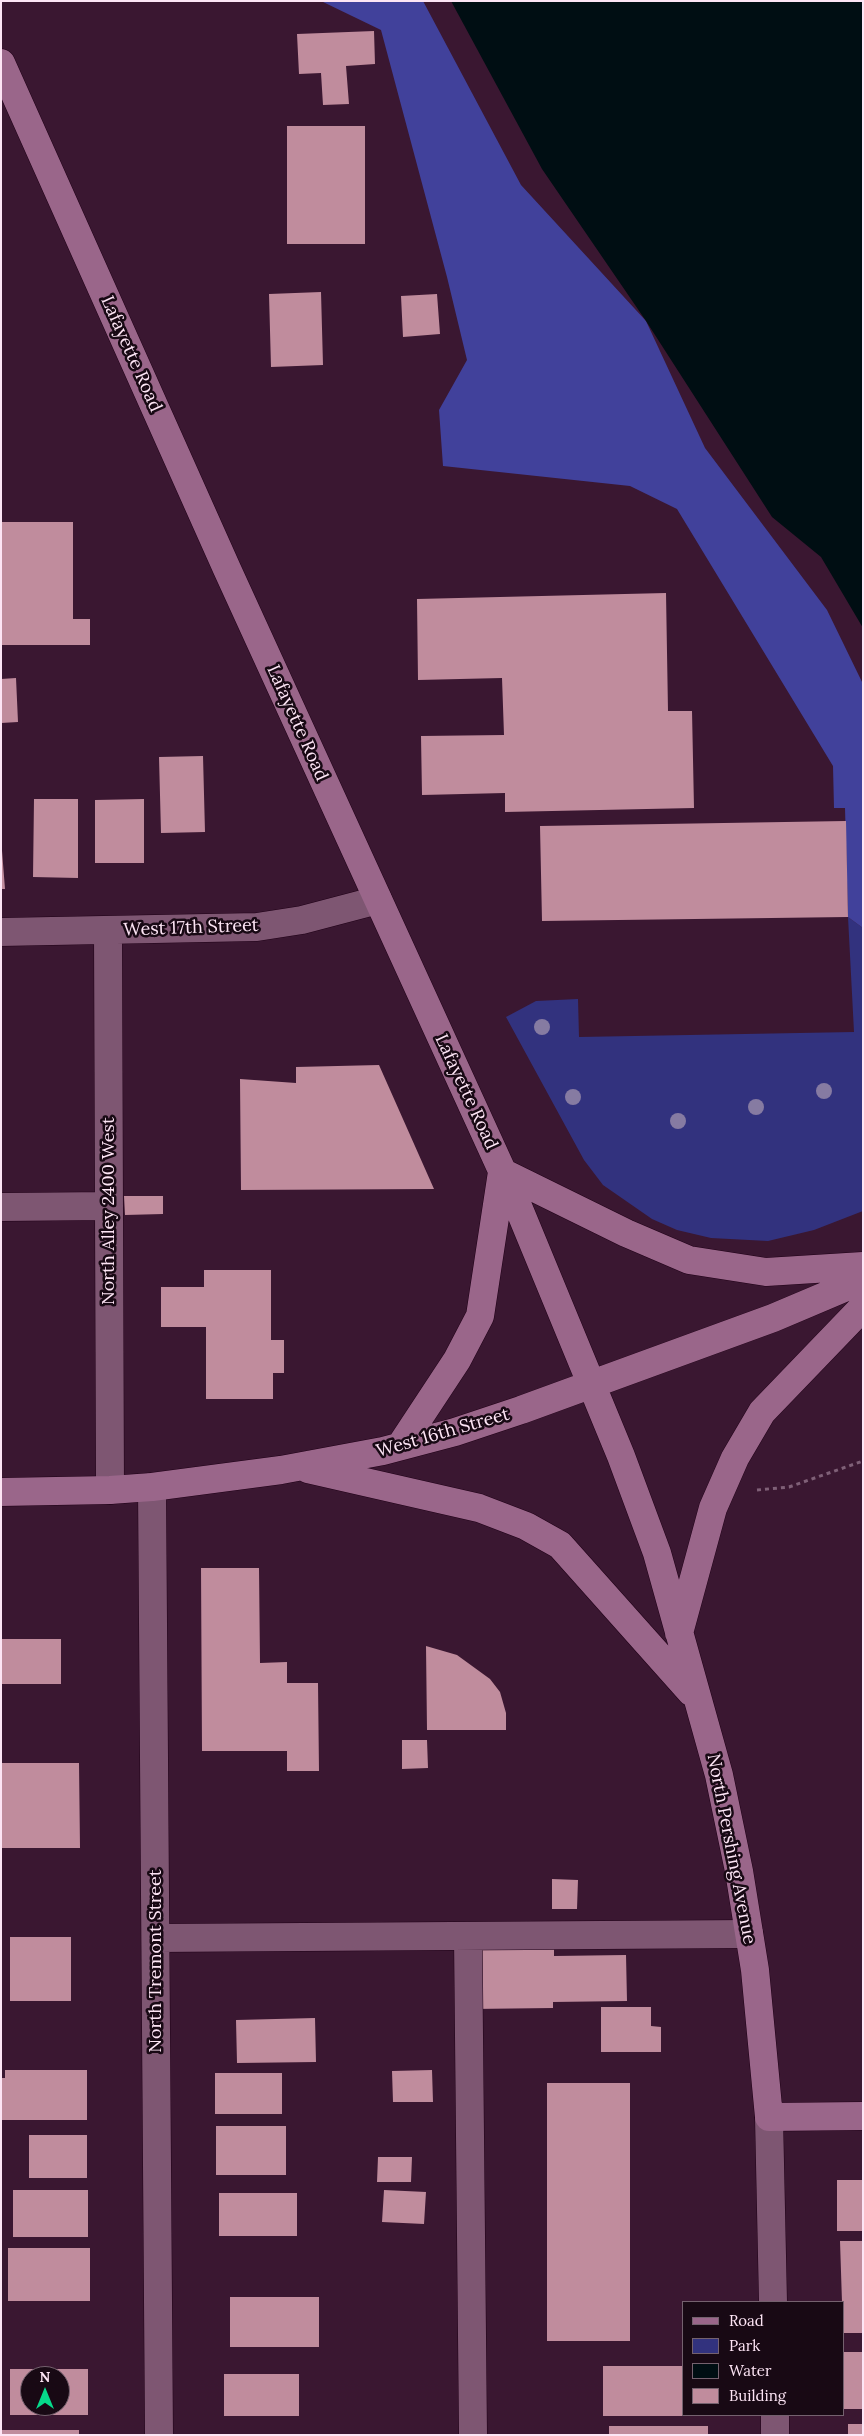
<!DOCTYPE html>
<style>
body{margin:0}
#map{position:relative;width:864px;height:2436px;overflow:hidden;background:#3a1731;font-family:Lora,serif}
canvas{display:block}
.frame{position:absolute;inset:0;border:2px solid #fde5f5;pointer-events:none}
.legend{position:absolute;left:682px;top:2301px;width:162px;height:115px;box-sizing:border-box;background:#180914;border:1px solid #74616e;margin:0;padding:6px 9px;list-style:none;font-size:15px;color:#fde5f5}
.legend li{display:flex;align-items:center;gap:10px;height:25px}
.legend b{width:25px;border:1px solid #74616e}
.north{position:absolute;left:20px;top:2366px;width:50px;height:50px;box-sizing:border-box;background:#180914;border:1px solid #74616e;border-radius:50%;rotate:0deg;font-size:14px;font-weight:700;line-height:20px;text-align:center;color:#fde5f5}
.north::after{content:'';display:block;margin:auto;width:18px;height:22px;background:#06d98b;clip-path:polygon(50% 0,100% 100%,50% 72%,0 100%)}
</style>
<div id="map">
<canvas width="864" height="2436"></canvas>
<div class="frame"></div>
<ul class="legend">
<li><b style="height:6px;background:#9a668a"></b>Road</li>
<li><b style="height:14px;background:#32327e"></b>Park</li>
<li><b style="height:14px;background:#000e13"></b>Water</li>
<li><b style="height:14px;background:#c08c9d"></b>Building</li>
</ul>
<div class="north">N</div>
</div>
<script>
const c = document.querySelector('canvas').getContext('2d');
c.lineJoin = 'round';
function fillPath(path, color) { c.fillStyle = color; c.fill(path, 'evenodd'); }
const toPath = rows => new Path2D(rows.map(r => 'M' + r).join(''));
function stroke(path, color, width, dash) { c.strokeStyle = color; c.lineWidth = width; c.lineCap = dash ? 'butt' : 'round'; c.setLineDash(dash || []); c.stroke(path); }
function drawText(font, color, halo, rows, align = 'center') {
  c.font = font + ' Lora,serif'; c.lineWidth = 5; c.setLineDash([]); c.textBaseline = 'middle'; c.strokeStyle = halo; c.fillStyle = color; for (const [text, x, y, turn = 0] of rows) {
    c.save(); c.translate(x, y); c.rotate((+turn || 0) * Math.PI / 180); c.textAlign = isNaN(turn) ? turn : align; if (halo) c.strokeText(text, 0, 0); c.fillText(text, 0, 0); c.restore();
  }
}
fillPath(toPath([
 [848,917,863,928,863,1211,814,1230,768,1241,711,1238,677,1230,652,1219,603,1185,584,1160,506,1017,536,1001,578,999,579,1037,854,1032]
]), '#32327e');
fillPath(toPath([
 [321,1,423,1,521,185,646,321,705,448,827,610,863,684,863,928,848,917,845,808,834,808,833,766,677,509,630,486,443,466,439,410,467,360,447,277,381,30]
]), '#41419b');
fillPath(toPath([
 [451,1,863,1,863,628,821,557,772,517,646,321,542,169]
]), '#000e13');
fillPath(toPath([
 [374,31,375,64,346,66,349,104,323,105,321,73,299,74,297,34],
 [287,126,365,126,365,244,287,244],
 [321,292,323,365,271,367,269,294],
 [437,294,440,334,403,337,401,296],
 [1,522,73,522,73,619,90,619,90,645,1,645],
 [666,593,668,711,692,711,694,808,505,812,505,793,422,795,421,736,504,735,502,678,418,680,417,599],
 [16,678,18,722,1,723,1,679],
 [203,756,205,832,161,833,159,757],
 [34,799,78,799,78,878,33,877],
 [144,799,144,863,95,863,95,800],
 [846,821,848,917,542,921,540,826],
 [1,838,5,889,1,889],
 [379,1065,434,1189,241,1190,240,1079,296,1083,296,1067],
 [124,1196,163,1196,163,1214,125,1215],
 [204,1270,271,1270,271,1340,284,1340,284,1373,273,1373,273,1399,206,1399,206,1327,161,1327,161,1287,204,1287],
 [201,1568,259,1568,260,1663,287,1662,287,1683,318,1683,319,1771,287,1771,287,1751,202,1751],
 [1,1639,61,1639,61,1684,1,1684],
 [426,1646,457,1655,490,1679,500,1692,506,1713,506,1730,427,1730],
 [402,1740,427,1740,428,1768,402,1769],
 [1,1763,79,1763,80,1848,1,1848],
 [552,1879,578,1880,577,1909,552,1909],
 [10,1937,71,1937,71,2001,10,2001],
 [554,1946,554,1956,626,1955,627,2001,553,2002,553,2008,472,2009,471,1947],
 [601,2007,651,2007,651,2026,661,2027,661,2052,601,2052],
 [315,2018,316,2062,237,2063,236,2020],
 [5,2070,87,2070,87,2120,2,2120,2,2078,5,2078],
 [432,2070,433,2102,393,2102,392,2071],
 [215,2073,282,2073,282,2114,215,2114],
 [547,2083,630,2083,630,2341,547,2341],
 [216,2126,286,2126,286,2175,216,2175],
 [29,2135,87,2135,87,2178,29,2178],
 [378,2157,412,2157,411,2182,377,2182],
 [837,2180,863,2180,863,2231,837,2231],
 [13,2190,88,2190,88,2237,13,2237],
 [384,2190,426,2192,424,2224,382,2222],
 [219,2193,297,2193,297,2236,219,2236],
 [840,2241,863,2241,863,2333,843,2333],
 [8,2248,90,2248,90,2301,8,2301],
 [230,2297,319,2297,319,2347,230,2347],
 [843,2352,863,2352,863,2409,843,2409],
 [603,2366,683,2366,683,2416,603,2416],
 [10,2369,88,2369,88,2415,10,2415],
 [30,2376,60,2376,60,2406,30,2406],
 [224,2374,299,2374,299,2416,224,2416],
 [848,2424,863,2424,863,2435,848,2435],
 [609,2426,708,2426,708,2435,609,2435],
 [1,2430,79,2430,79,2435,1,2435]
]), '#c08c9d');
const minor = toPath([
 [108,931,110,1490],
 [1,932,257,927,302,920,378,900],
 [1,1207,109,1206],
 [152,1487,159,2435],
 [468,1936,473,2435],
 [156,1938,749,1934],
 [769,2117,773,2302],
 [775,2415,775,2435]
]);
const major = toPath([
 [1,63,227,569,515,1199,621,1456,657,1553,719,1775,739,1871,755,1970,769,2117,863,2116],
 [502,1172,626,1233,689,1260,766,1272,863,1266],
 [401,1445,457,1360,480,1316,502,1172],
 [308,1469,479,1508,526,1526,560,1545,691,1692],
 [1,1492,110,1490,152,1487,281,1470,383,1451,455,1432,521,1410,773,1318,863,1280],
 [679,1633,713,1508,735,1458,762,1412,863,1307]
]);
stroke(minor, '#200218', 29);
stroke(major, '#200218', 29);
stroke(toPath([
 [757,1490,789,1487,863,1461]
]), '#7f6077', 3, [4, 4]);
stroke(minor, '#7e5672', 28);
stroke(major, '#9a668a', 28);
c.fillStyle = '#867ba2';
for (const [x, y] of [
 [542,1027],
 [824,1091],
 [573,1097],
 [756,1107],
 [678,1121]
]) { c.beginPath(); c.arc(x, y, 8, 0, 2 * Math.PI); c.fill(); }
drawText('18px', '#fde5f5', '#180914', [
 ["Lafayette Road",131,354,66],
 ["Lafayette Road",297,723,66],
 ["West 17th Street",191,928,-2],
 ["Lafayette Road",466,1092,65],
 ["North Alley 2400 West",109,1211,-90],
 ["West 16th Street",443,1433,-16],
 ["North Pershing Avenue",731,1849,79],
 ["North Tremont Street",156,1961,-90]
]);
</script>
